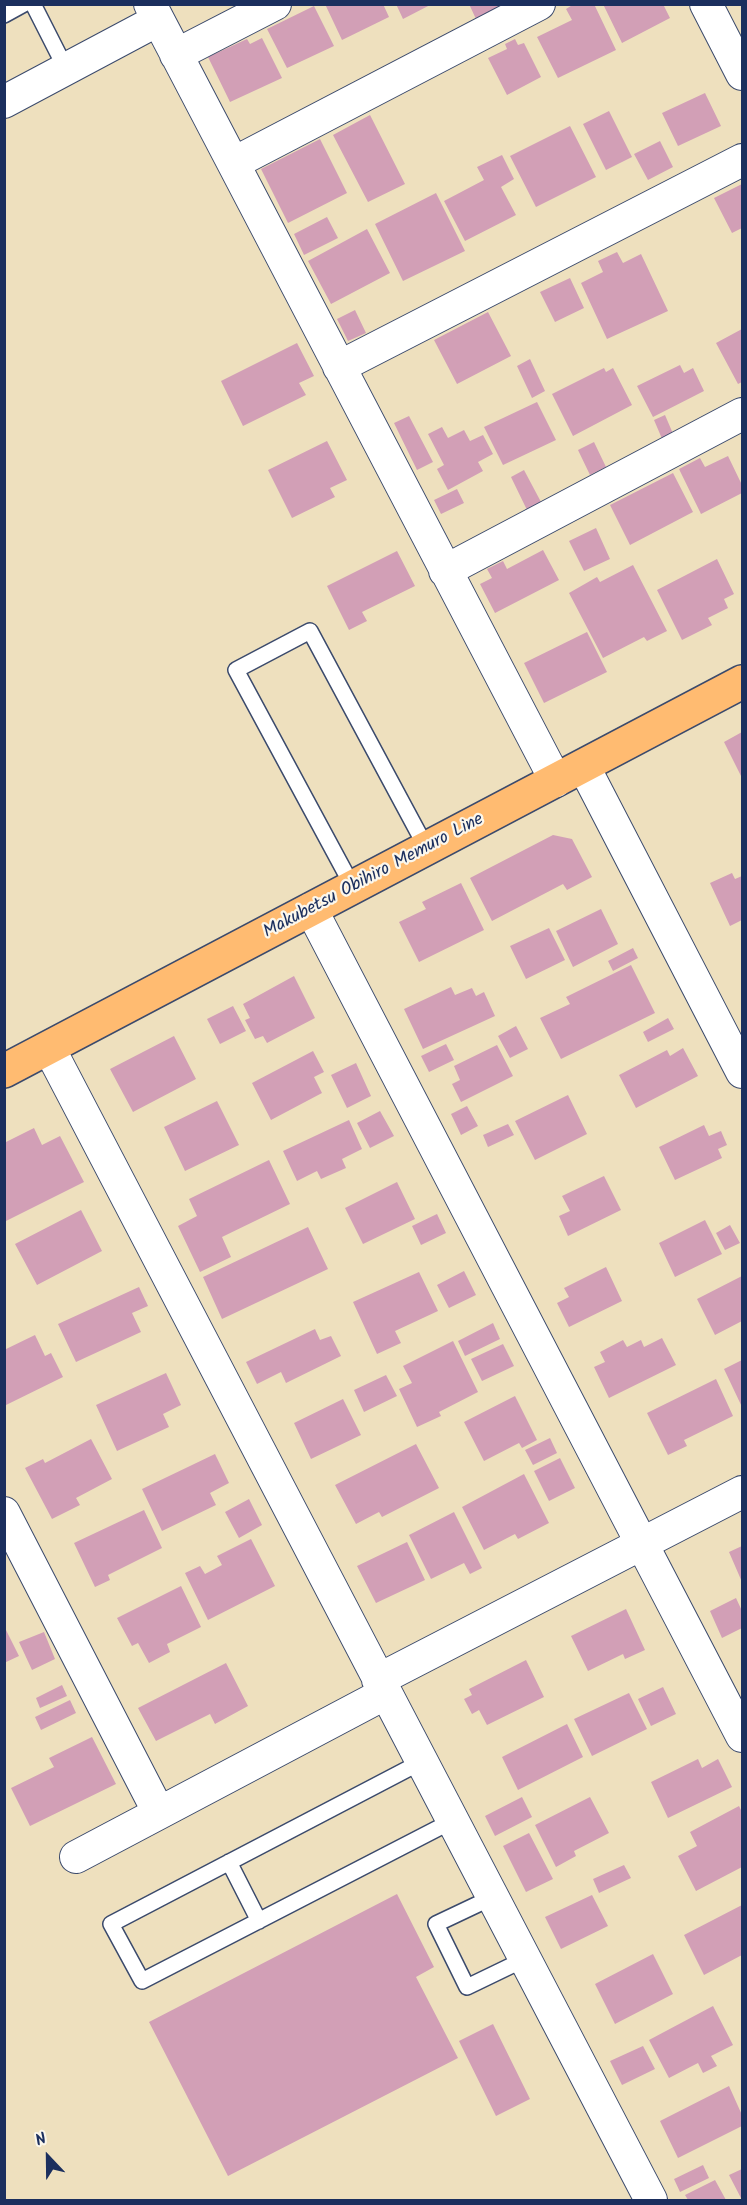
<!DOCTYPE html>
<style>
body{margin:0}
#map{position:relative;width:747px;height:2205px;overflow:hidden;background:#eee0be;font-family:Kalam,sans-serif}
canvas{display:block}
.frame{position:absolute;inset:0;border:6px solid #1b2f5e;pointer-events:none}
.north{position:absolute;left:18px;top:2127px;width:60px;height:60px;-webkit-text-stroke:4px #fbf7ec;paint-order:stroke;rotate:338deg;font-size:16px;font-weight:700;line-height:24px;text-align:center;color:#1b2f5e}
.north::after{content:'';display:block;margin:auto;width:21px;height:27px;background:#1b2f5e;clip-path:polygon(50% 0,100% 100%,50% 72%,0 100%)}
</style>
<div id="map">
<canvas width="747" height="2205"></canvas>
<div class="frame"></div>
<div class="north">N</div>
</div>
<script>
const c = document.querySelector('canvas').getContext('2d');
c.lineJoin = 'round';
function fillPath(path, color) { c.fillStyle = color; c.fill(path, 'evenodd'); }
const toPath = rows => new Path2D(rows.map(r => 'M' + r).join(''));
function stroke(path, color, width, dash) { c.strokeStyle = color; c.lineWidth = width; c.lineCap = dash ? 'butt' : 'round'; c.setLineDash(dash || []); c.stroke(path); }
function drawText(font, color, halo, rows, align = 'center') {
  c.font = font + ' Kalam,sans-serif'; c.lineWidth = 4.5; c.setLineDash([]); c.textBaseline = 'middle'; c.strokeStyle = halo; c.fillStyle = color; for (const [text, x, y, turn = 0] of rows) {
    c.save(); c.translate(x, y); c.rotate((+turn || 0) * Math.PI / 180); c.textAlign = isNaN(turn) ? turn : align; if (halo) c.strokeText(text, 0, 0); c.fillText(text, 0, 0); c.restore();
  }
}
fillPath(toPath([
 [325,4,383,4,389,17,342,40],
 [396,4,432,4,403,19],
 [469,4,499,4,500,6,476,19],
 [574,4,594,4,616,50,558,78,537,37,572,20,566,9],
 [603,4,663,4,670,18,622,43],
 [314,6,334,46,287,68,267,29],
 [262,38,282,78,230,102,208,57,247,39,250,44],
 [515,39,518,45,524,43,541,77,507,95,488,58,507,49,505,44],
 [705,93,721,126,678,146,662,113],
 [609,111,632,157,606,170,583,124],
 [370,115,405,184,368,202,333,135],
 [570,126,596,177,536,207,510,156],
 [320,139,347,193,288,223,261,169],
 [660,141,673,167,648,180,634,154],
 [502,155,514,179,501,187,516,215,465,241,444,201,484,180,477,167],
 [742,184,742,228,732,233,714,198],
 [436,193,465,251,403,281,375,224],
 [327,217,338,238,304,255,294,234],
 [367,229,390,273,331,304,308,261],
 [617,252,623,263,641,254,668,311,607,339,581,283,603,272,598,261],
 [570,278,584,308,555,322,540,292],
 [355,310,366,333,348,341,337,319],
 [488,312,511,356,457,384,434,340],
 [742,329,742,382,738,384,716,343],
 [297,343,314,376,299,383,306,395,243,426,221,381],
 [530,359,545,391,532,398,517,366],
 [680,365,684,373,693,368,704,391,653,417,637,386],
 [604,368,606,372,613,368,632,405,573,436,552,394],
 [537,402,556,440,503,465,484,427],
 [665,415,674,436,663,441,654,420],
 [409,416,433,462,417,470,394,423],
 [442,427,448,438,464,430,470,441,483,435,493,454,478,462,483,471,448,490,437,469,444,465,428,434],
 [327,441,347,480,330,488,335,497,292,518,268,470],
 [594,442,606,467,590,475,578,450],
 [728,456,742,485,742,493,701,514,679,469,700,458,705,467],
 [524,470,541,502,527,510,511,477],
 [673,473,693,512,630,545,610,505],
 [457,489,464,503,441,514,434,500],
 [596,528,610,559,584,571,569,541],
 [543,550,559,580,495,613,480,584,492,578,487,569,503,561,507,569],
 [397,551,415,586,362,612,367,621,349,630,327,586],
 [717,559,734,594,724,599,728,608,708,618,712,625,682,640,657,590],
 [633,565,667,631,647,641,644,637,603,658,569,593,597,577,600,582],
 [587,632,607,672,544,703,524,663],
 [742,732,742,778,724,742],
 [553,835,572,839,592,877,567,890,563,884,492,921,470,878],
 [732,873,735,879,742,876,742,920,730,926,710,883],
 [461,883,484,930,419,962,399,922,426,909,422,902],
 [601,909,618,944,573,967,556,931],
 [549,928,565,960,526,979,510,946],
 [633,948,638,958,613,971,608,961],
 [631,965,655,1013,561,1059,540,1018,570,1004,566,997],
 [294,976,315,1018,267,1043,263,1036,255,1039,245,1020,250,1018,243,1004],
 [451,987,455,995,472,988,476,996,484,992,495,1016,423,1049,404,1009],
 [233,1006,246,1031,220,1044,207,1019],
 [668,1018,674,1029,648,1042,643,1032],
 [516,1026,528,1049,510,1058,498,1036],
 [174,1036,196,1079,133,1112,110,1069],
 [446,1044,454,1060,429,1072,421,1056],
 [497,1045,513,1076,461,1102,452,1084,460,1080,454,1066],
 [683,1048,698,1076,636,1108,619,1075,667,1050,670,1056],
 [313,1051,324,1072,314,1077,322,1093,271,1120,252,1083],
 [356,1063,371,1096,347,1108,331,1075],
 [568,1095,587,1134,535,1160,515,1121],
 [217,1101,239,1145,185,1171,164,1127],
 [467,1106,478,1126,461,1135,451,1114],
 [380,1111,394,1136,370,1148,357,1123],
 [349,1120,362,1149,342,1159,346,1168,321,1179,317,1171,297,1181,283,1151],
 [508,1124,514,1135,488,1147,483,1135],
 [704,1125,709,1136,721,1131,727,1145,718,1149,722,1158,675,1180,659,1147],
 [34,1128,42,1145,60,1136,84,1182,4,1222,4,1143],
 [269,1160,290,1204,222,1237,231,1257,200,1272,178,1226,197,1216,189,1199],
 [604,1176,621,1210,568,1236,559,1216,570,1211,562,1196],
 [397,1182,415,1219,363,1244,345,1208],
 [81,1210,102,1251,37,1285,15,1244],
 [437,1214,446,1233,421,1245,412,1226],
 [705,1220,722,1254,675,1277,659,1243],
 [730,1225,740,1243,725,1250,716,1233],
 [308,1227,328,1269,222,1319,203,1277],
 [606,1267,622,1301,569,1327,557,1303,569,1297,564,1288],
 [464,1271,476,1295,449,1308,437,1285],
 [419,1272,438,1311,395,1331,401,1343,377,1354,353,1302],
 [742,1276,742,1321,715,1335,697,1299],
 [139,1287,148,1306,132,1313,141,1332,76,1362,58,1324],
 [493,1323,500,1339,465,1356,458,1341],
 [315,1329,320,1340,331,1336,341,1356,286,1383,281,1372,257,1384,246,1362],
 [35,1335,45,1356,51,1353,63,1377,4,1406,4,1350],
 [662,1338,676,1365,609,1398,594,1367,605,1362,600,1352,623,1340,627,1347,641,1340,644,1347],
 [453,1341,478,1392,439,1412,441,1416,417,1427,399,1389,412,1383,403,1366],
 [503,1344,514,1366,482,1381,471,1359],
 [742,1360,742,1407,724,1369],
 [166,1373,181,1405,163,1414,169,1427,117,1451,96,1405],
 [386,1375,397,1396,364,1412,354,1390],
 [716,1379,733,1416,684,1440,687,1446,668,1455,647,1413],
 [515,1396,537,1440,522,1448,519,1443,484,1461,464,1422],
 [343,1399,361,1435,311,1459,294,1423],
 [550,1438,557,1453,533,1465,525,1450],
 [91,1439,112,1479,76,1498,80,1505,52,1519,25,1468,43,1459,45,1463],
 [416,1444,439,1488,382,1517,379,1512,356,1524,335,1485],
 [215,1454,229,1483,210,1493,216,1505,162,1531,142,1489],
 [560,1458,575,1488,549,1501,534,1471],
 [524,1474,549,1523,518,1539,515,1534,484,1550,462,1507],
 [249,1499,262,1525,239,1538,225,1512],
 [144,1510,162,1548,108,1575,110,1580,95,1587,74,1543],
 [454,1512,482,1568,470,1574,464,1563,431,1579,409,1535],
 [251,1539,275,1586,208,1620,185,1573,200,1566,205,1574,222,1565,217,1556],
 [407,1542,425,1580,376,1603,357,1566],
 [742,1546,742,1582,729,1552],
 [181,1586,201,1627,167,1644,170,1652,149,1663,138,1643,132,1646,117,1618],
 [736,1598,742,1611,742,1628,722,1638,710,1611],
 [626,1609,645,1650,625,1659,623,1654,588,1671,571,1636],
 [4,1626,19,1656,4,1663],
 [44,1632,55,1659,32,1670,19,1642],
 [526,1660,544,1697,487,1725,479,1710,472,1714,464,1699,472,1695,469,1689],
 [226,1663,248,1706,215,1724,210,1714,156,1741,138,1708],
 [62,1685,67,1696,40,1708,36,1698],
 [663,1687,676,1714,651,1726,638,1699],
 [629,1693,647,1729,592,1756,574,1719],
 [70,1700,76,1713,41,1730,35,1717],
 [567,1724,583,1757,518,1790,502,1757],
 [92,1737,116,1784,30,1826,11,1788,54,1767,49,1758],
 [698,1759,702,1768,718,1759,732,1787,668,1818,651,1782],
 [522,1797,532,1817,495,1836,485,1816],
 [590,1797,609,1833,574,1851,576,1856,556,1867,535,1825],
 [739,1806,742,1812,742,1867,696,1891,678,1856,697,1846,690,1832],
 [529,1833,553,1879,526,1892,503,1846],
 [624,1865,631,1878,599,1893,593,1879],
 [397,1894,434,1967,416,1977,458,2058,228,2176,149,2022],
 [592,1895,608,1926,561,1949,545,1917],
 [742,1905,742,1955,704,1975,684,1935],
 [653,1954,673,1994,615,2024,595,1984],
 [713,2006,733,2045,711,2056,717,2066,703,2073,698,2063,669,2078,649,2040],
 [493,2024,530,2099,496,2116,459,2041],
 [643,2046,655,2069,622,2085,610,2061],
 [729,2086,742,2115,742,2126,678,2158,660,2121],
 [703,2165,709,2178,680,2192,674,2179],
 [742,2169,742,2200,729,2175],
 [715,2180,726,2200,688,2200,685,2195]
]), '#d29fb6');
const lane = toPath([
 [33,4,66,69],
 [4,15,24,4],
 [353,887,236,670,310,631,427,849],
 [421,1762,111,1924,142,1981,452,1821],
 [229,1862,259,1921],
 [493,1897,436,1924,467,1987,525,1959]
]);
const street = toPath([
 [150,4,556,781],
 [706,4,742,74],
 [176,55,275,4],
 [4,102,158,20],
 [234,163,539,4],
 [339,367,742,160],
 [445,571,742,414],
 [584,767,742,1072],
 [311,909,742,1736],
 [49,1048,651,2200],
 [4,1513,159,1813],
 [378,1680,742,1492],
 [76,1857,386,1693]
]);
const primary = toPath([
 [4,1071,742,682]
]);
stroke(lane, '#3b4a6c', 18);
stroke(street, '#3b4a6c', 34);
stroke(primary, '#3b4a6c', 36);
stroke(lane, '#fff', 15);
stroke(street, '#fff', 32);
stroke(primary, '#ffbb71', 33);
drawText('18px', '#1b2f5e', '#fbf7ec', [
 ["Makubetsu Obihiro Memuro Line",374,877,-28]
]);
</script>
